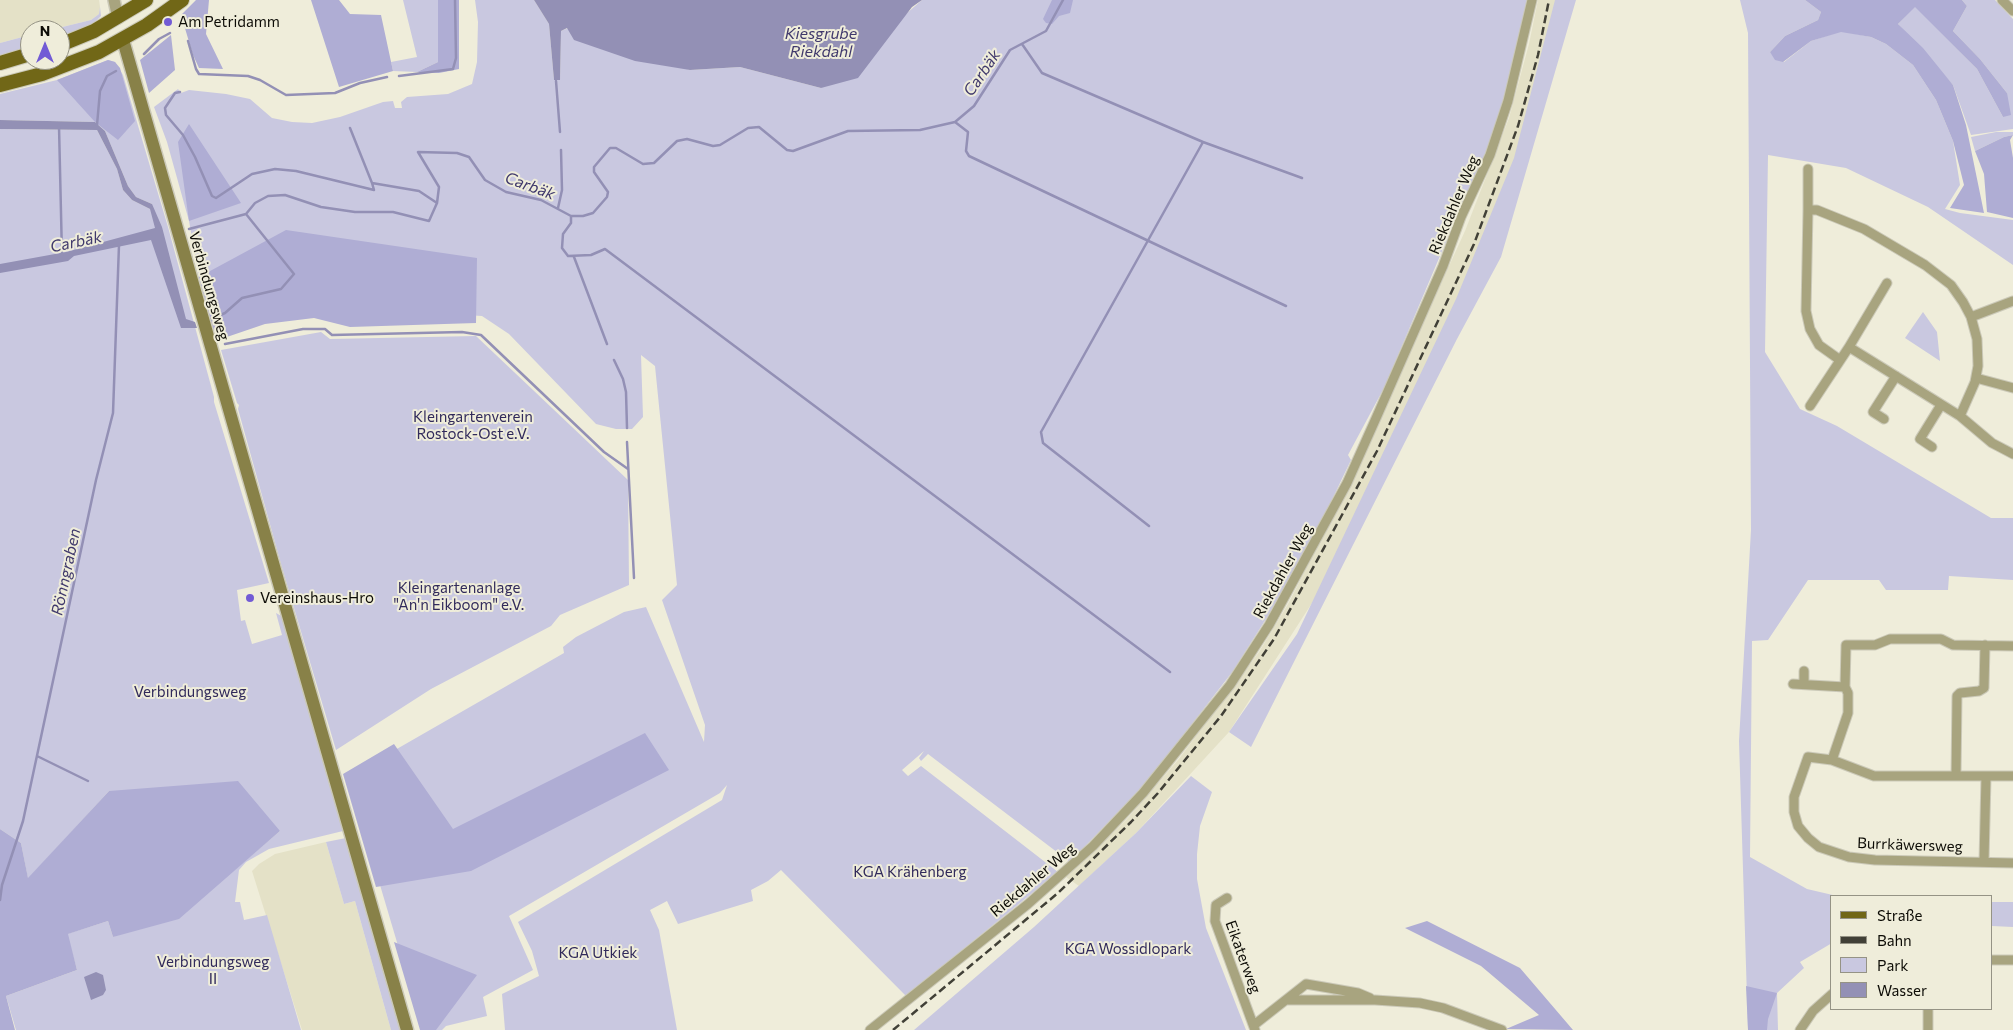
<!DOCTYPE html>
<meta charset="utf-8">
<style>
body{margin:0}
#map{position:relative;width:2013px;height:1030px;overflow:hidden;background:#efedda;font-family:Commissioner,sans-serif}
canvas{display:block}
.legend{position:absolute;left:1830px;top:895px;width:162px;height:115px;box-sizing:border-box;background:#efedda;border:1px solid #959385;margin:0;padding:6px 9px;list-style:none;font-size:15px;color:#0d0c06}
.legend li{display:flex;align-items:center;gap:10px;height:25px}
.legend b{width:25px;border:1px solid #959385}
.north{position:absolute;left:20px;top:20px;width:50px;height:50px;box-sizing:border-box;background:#efedda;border:1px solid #959385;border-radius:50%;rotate:0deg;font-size:14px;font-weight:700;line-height:20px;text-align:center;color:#0d0c06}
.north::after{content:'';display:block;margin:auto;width:18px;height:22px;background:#725bd5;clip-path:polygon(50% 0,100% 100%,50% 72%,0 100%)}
</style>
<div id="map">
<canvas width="2013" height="1030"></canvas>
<ul class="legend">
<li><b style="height:6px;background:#716717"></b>Straße</li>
<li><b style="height:6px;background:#414037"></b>Bahn</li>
<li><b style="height:14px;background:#c9c8e0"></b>Park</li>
<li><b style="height:14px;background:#9390b5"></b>Wasser</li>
</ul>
<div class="north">N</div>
</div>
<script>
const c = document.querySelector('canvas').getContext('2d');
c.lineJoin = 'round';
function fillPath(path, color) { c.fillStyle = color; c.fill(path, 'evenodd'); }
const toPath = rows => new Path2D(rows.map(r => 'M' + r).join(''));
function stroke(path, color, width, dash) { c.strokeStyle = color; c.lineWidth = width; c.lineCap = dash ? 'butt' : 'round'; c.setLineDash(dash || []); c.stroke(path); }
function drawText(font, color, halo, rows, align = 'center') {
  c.font = font + ' Commissioner,sans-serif'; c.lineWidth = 4; c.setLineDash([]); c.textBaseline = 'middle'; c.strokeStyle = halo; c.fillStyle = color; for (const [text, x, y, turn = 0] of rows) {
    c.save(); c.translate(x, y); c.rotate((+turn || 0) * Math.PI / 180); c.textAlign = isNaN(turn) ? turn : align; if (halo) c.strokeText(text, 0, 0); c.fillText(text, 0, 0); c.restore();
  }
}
fillPath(toPath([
 [0,0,99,0,100,7,99,14,91,20,50,30,30,30,30,35,0,43],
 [1538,0,1563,0,1502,206,1319,592,1229,732,1136,833,1079,886,1066,877,1126,820,1178,760,1259,652,1288,604,1349,485,1465,231,1509,118,1529,44],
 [326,842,344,904,355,901,391,1030,302,1030,252,871,259,864,275,854]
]), '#e4e1c7');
fillPath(toPath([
 [403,0,438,0,438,62,417,72,393,71,391,62,417,57],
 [475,0,534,0,549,24,554,80,560,79,561,31,568,28,690,70,740,67,821,88,922,0,1527,0,1514,64,1495,127,1478,173,1456,218,1385,386,1348,455,1351,460,1328,508,1271,611,1233,671,1147,782,1070,862,928,754,921,761,919,758,924,751,902,770,908,776,921,766,1058,872,906,996,781,870,768,881,751,890,753,901,678,924,667,901,650,910,659,930,677,1030,505,1030,502,994,539,976,532,951,518,922,722,800,727,785,720,793,509,916,533,970,483,997,487,1016,446,1026,442,1030,423,1030,348,777,564,653,563,647,576,637,624,612,646,607,704,742,705,725,662,600,677,585,655,366,641,355,643,417,632,429,616,429,596,424,509,334,482,316,449,314,302,314,217,334,199,277,189,221,167,142,154,107,178,89,181,93,189,90,226,94,250,99,272,118,292,122,312,123,340,117,383,102,393,101,395,108,402,108,401,102,407,97,448,94,472,84,477,62,478,22],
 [1555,0,1576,0,1501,257,1457,339,1251,747,1229,732,1297,634,1456,299,1514,158],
 [1740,0,1805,0,1821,12,1818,20,1785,36,1770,52,1784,62,1811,41,1841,31,1871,37,1886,44,1913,65,1936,100,1953,141,1960,185,1945,209,1960,213,2013,220,2013,265,1928,207,1846,168,1768,155,1765,352,1800,409,1837,426,1991,518,2013,518,2013,580,1949,576,1948,590,1886,590,1879,580,1808,580,1768,640,1752,641,1750,857,1807,889,1837,896,1832,896,1832,943,1800,962,1804,968,1777,993,1778,1030,1748,1030,1739,741,1751,530,1748,33],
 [1962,0,1995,0,2013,19,2013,129,1971,135,1953,85,1898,24,1915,6,1977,69,2003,117,2007,93,1980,59,1953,31,1967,6],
 [100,7,101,16,88,29,60,39,60,30,50,30,91,20,99,14],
 [30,35,30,49,0,57,0,43],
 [108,60,115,62,123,75,168,227,214,397,214,402,269,583,237,590,241,621,245,620,252,644,282,635,276,613,283,617,343,831,269,849,246,862,239,870,235,902,240,902,244,920,267,915,301,1030,16,1030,6,996,77,970,67,934,108,921,113,937,232,872,280,831,109,791,28,879,21,843,0,829,0,129,97,130,117,169,123,190,132,200,150,209,152,204,136,197,128,186,105,131,95,122,0,120,0,94,57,80],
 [1996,132,2013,132,2013,135,2004,137,1975,151,1971,137],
 [1923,312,1937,332,1940,361,1905,338],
 [321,332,330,339,476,336,628,480,629,585,560,615,551,626,431,689,336,750,281,564,238,409,239,405,237,403,221,350],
 [1191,776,1212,792,1200,826,1197,854,1197,879,1206,928,1246,1030,914,1030,1034,927,1136,833],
 [346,838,401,1030,391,1030,355,901,344,904,326,842],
 [1992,902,2013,902,2013,927,1992,926]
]), '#c9c8e0');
fillPath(toPath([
 [196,0,209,0,206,34,223,69,199,68,193,55,181,15],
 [311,0,339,0,350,14,381,15,393,71,339,87],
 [438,0,459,0,459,69,439,73,417,72,438,62],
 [1052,0,1073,0,1070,13,1059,16,1052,24,1046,23,1043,19],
 [1805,0,1962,0,1967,6,1953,31,1980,59,2007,93,2011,115,2003,117,1977,69,1915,7,1898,24,1923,48,1953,85,1966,125,1984,213,1950,208,1964,185,1953,141,1936,100,1913,65,1886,44,1871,37,1841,32,1811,41,1783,62,1775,60,1770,52,1785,36,1818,20,1821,12],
 [171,35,175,70,149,93,140,60],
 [108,60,115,62,120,68,135,121,118,140,95,122,57,80],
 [189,124,241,203,189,221,178,142],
 [2013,135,2010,140,2013,158,2013,218,1987,212,1984,174,1975,151,2004,137],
 [286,230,477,258,476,323,350,327,314,318,265,324,221,339,212,327,199,277],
 [645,733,669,770,471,871,376,887,343,774,394,744,453,829],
 [238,781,280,831,179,919,113,937,108,921,68,934,77,970,6,996,15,1030,0,1030,0,829,21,843,28,878,109,791],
 [1427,921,1520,968,1573,1030,1506,1029,1539,1015,1481,966,1405,928],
 [394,942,477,975,436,1030,420,1030],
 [1746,986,1777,993,1768,1019,1767,1030,1748,1030]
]), '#afadd4');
fillPath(toPath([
 [534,0,922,0,912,7,858,78,821,88,740,67,690,70,635,61,574,40,567,28,561,31,560,80,554,80,549,24],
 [0,120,95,122,105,131,128,186,136,197,152,204,162,227,186,319,195,322,197,328,181,328,151,240,74,256,68,261,0,273,0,264,66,252,155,228,150,209,132,200,123,190,117,169,97,130,0,129],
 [96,972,103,975,106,990,103,995,91,1000,84,977]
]), '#9390b5');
stroke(toPath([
 [188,41,196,69,199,74,248,76,260,80,286,95,335,93,360,83,387,77],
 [1022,44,1042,73,1203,142,1041,432,1043,443,1149,526],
 [144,54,159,39,170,33],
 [399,76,453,69,456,58,455,0],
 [556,81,560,132],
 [180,92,175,93,165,108,166,115,183,135,195,157,212,196,216,198,252,174,275,169,296,171,374,190,372,183],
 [955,122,968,132,966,151,969,156,1286,306],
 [97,125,100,91,107,76,116,71],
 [59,126,62,256],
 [350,128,372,183,419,191,437,203],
 [1203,142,1302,178],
 [558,208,562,190,561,150],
 [571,216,571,223,563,234,562,248,568,256,591,255,605,249,1170,672],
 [189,229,246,214,255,203,268,196,285,195,321,207,355,212,393,212,429,221,437,203,439,187,418,152,457,153,469,157,485,180,506,192,541,200,571,216,583,216,593,213,607,197,608,192,594,172,594,167,610,148,616,148,643,164,654,163,677,141,687,139,713,146,720,145,748,128,759,127,787,150,793,151,848,131,920,130,955,122,974,106,1010,50,1046,31,1063,0],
 [574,257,607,344],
 [207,321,225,313,242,298,281,289,294,274,246,214],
 [225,344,303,329,325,329,332,335,462,332,481,335,604,452,628,469],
 [614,360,623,379,626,392,627,428],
 [627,442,634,578],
 [37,756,88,781],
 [0,900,2,885,23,821,96,480,113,413,119,245]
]), '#9390b5', 2.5);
const minor = toPath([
 [2002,0,2013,11],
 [1808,169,1808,210,1817,210,1864,229,1925,265,1951,285,1963,302,1971,317,1977,339,1978,366,1975,382,1960,416],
 [1808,210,1806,311,1810,329,1819,345,1840,360],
 [1971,317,2013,301],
 [1849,347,1887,283],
 [1976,378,2013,388],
 [1810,406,1849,347,1960,416,1992,443,2013,454],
 [1884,419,1873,412,1896,376],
 [1932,447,1920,439,1941,405],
 [1793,684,1845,687],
 [1804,684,1804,671],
 [1832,760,1848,713,1848,693,1845,687,1846,645,1875,645,1890,639,1941,639,1953,645,2013,646],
 [1956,776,1957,696,1960,693,1979,691,1984,688,1985,645],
 [2013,776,1874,776,1832,760,1808,757,1794,797,1794,812,1798,826,1808,838,1819,847,1849,857,1875,860,2013,863],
 [1984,861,1986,777],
 [1227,898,1216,905,1215,921,1255,1030],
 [1992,960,2013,960],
 [1287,1000,1375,1000,1420,1003,1443,1008,1502,1030],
 [1254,1025,1306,984,1358,993,1370,998],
 [870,1030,1028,904,1093,846,1143,793,1230,685,1269,625,1347,483,1377,416,1443,266,1461,217,1490,155,1508,101,1532,0],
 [1800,1030,1813,1011,1832,994],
 [1928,1030,1928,1009]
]);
const tertiary = toPath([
 [114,0,118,18]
]);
const secondary = toPath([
 [123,40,407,1030]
]);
const primary = toPath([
 [60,45,94,31,146,0],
 [0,63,30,54],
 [0,85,42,74,99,52,147,25,182,0]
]);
stroke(minor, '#cbc9b8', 11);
stroke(tertiary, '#cbc9b8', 14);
stroke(secondary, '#cbc9b8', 15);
stroke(primary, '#cbc9b8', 16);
stroke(minor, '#a8a47f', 9);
stroke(tertiary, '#a8a47f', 11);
stroke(secondary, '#888148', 12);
stroke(primary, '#716717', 14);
stroke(toPath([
 [893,1030,1058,893,1131,822,1158,793,1221,716,1274,639,1377,451,1474,244,1518,126,1538,55,1549,0]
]), '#414037', 2.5, [8, 4]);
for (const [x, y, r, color] of [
 [168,22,5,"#725bd5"],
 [250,598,5,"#725bd5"]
]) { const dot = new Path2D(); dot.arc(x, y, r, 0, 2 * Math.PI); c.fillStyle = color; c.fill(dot); stroke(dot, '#efedda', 2); }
drawText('15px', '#0d0c06', '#efedda', [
 ["Am Petridamm",178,22],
 ["Vereinshaus-Hro",260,598]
], 'left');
drawText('15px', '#0d0c06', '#efedda', [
 ["Riekdahler Weg",1454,205,-67],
 ["Verbindungsweg",209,286,74],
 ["Riekdahler Weg",1283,571,-61],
 ["Burrkäwersweg",1910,845,2],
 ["Riekdahler Weg",1033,880,-40],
 ["Eikaterweg",1243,957,70]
]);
drawText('15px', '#312a5b', '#efedda', [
 ["Kleingartenverein",473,417],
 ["Rostock-Ost e.V.",473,434],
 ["Kleingartenanlage",459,588],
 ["\"An'n Eikboom\" e.V.",459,605],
 ["Verbindungsweg",190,692],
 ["KGA Krähenberg",910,872],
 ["KGA Wossidlopark",1128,949],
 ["KGA Utkiek",598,953],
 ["Verbindungsweg",213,962],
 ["II",213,979]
]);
drawText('italic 16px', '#40396c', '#efedda', [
 ["Kiesgrube",821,34],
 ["Riekdahl",821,52],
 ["Carbäk",982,73,-56],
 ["Carbäk",530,186,20],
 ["Carbäk",76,242,-12],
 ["Rönngraben",66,572,-78]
]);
</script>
